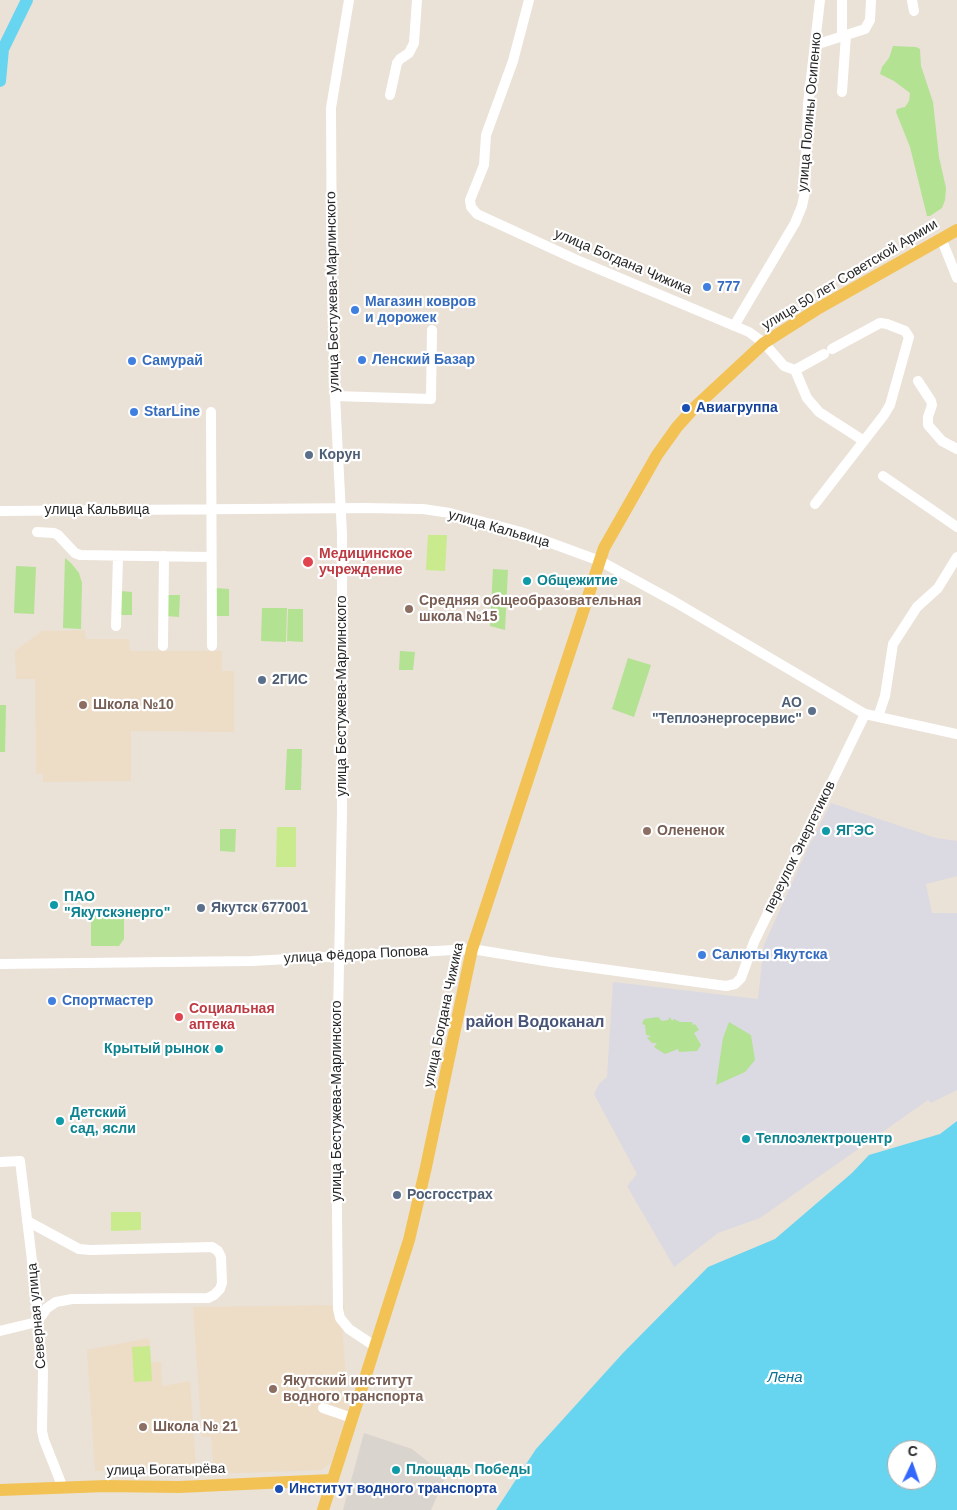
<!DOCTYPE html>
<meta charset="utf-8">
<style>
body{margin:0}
#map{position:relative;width:957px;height:1510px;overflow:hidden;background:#eae1d7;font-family:Helvetica,sans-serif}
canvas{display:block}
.north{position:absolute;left:887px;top:1440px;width:50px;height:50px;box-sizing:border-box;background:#fff;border:1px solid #a9a9a9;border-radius:50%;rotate:3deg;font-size:14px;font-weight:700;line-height:20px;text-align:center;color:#272727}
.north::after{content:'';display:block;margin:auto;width:18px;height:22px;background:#3366fc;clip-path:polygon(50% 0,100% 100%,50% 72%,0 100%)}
</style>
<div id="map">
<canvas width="957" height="1510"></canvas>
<div class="north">С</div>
</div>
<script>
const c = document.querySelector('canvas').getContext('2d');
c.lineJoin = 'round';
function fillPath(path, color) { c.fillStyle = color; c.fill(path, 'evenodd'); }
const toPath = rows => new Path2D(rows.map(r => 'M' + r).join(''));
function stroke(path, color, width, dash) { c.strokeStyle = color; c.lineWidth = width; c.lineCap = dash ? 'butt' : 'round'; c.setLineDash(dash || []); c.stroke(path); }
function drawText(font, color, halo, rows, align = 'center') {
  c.font = font + ' Helvetica,sans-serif'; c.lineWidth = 4.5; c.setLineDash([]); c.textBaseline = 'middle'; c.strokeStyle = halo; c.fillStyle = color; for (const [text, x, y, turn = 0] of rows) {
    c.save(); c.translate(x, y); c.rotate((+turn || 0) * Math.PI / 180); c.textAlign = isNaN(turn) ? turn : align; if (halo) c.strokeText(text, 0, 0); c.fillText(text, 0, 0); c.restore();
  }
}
fillPath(toPath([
 [831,803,936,838,957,841,957,876,926,884,932,913,957,913,957,1090,931,1103,928,1100,760,1218,718,1233,674,1267,627,1186,637,1174,594,1094,599,1084,607,1077,613,982,758,999,764,945,806,852]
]), '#dbd9e2');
fillPath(toPath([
 [85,630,86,639,129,639,130,651,222,651,222,671,234,671,234,732,131,731,131,781,43,782,43,774,36,774,35,679,16,679,15,651,42,631],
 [345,1305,342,1324,348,1407,347,1427,334,1461,321,1470,214,1474,211,1437,202,1437,193,1307],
 [149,1338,151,1362,161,1362,162,1386,190,1381,196,1467,95,1471,87,1350]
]), '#edddc6');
fillPath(toPath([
 [893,46,916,47,920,49,921,66,933,102,939,157,946,188,945,200,942,208,930,216,927,216,910,147,896,112,897,109,905,107,909,101,910,93,894,81,880,74,882,67,889,58],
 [65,558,71,563,79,573,82,583,81,629,63,628],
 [16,566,36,567,34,614,14,613],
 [493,569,508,570,505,630,490,626],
 [215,588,229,589,229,616,214,616],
 [120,591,132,592,132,615,119,615],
 [167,595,180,595,179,617,167,616],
 [262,608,287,608,286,642,261,641],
 [288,609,303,609,303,642,287,641],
 [400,651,415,652,413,670,399,670],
 [628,658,651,665,634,717,612,709],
 [0,705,6,705,5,752,0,752],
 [287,749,302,749,301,790,285,790],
 [220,829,236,829,235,852,220,851],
 [91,912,124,912,124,939,119,946,91,946],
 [658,1017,662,1021,668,1020,670,1017,672,1021,674,1019,680,1022,692,1022,693,1025,695,1024,699,1030,694,1033,701,1045,697,1051,679,1052,678,1049,665,1054,654,1047,657,1043,652,1043,647,1038,651,1036,646,1035,645,1025,642,1024,644,1019],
 [729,1022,751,1035,755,1060,745,1072,716,1085,723,1038]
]), '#b3e292');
fillPath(toPath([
 [428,535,447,535,445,571,426,570],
 [277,827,296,827,296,867,276,867],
 [111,1212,141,1212,141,1230,111,1231],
 [150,1346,152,1381,134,1382,132,1347]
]), '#c9ea8d');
fillPath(toPath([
 [364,1433,412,1449,446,1476,431,1510,343,1510]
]), '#dad4ce');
fillPath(toPath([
 [957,1121,957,1510,496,1510,536,1449,623,1353,708,1267,775,1239,852,1173,869,1155,940,1134],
 [897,1450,927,1450,927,1480,897,1480]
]), '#67d5ef');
stroke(toPath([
 [0,81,3,49,27,0]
]), '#67d5ef', 12);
stroke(toPath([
 [349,0,331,108,332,283,335,396,342,534,342,810,336,1120,338,1309,340,1318,349,1329,376,1347],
 [529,0,513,61,486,135,484,165,470,200,471,207,477,214,577,260,749,332,764,343,784,366,795,370,807,398,819,412,864,441],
 [912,0,914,11],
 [842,36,842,0],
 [815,45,865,29,870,20,871,0],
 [842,92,846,35],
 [390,95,397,63,400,59,409,53,414,43,417,0],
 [941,238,957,278],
 [734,326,795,223,802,206,805,192,808,104,820,0],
 [795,370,824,354],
 [918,381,931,401,932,405,928,417,928,425,942,441,957,449],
 [335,396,431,399,432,330],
 [211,412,212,646],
 [883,476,957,527],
 [815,504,884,415,890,405,909,337,905,331,887,324,880,323,832,349],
 [0,511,365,508,423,509,450,513,521,532,600,561,675,602,865,714,957,734],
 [37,532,54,533,58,535,75,553,80,555,211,557],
 [116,626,118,557],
 [163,646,164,556],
 [878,717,885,696,893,644,917,607,938,588,957,557],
 [0,964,252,961,472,949,551,962,726,986,735,984,741,978,754,942,865,714],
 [0,1162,20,1161,36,1294,40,1349,43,1370,42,1431,44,1440,63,1488],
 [0,1331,37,1322,47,1308,56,1302,72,1299,208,1298,214,1295,220,1289,222,1283,221,1257,218,1251,212,1247,90,1250,79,1249,27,1221],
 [323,1408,352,1418]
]), '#fff', 10);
stroke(toPath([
 [0,1490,106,1486,179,1487,332,1480],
 [323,1510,409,1240,426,1167,472,949,604,548,657,455,677,427,694,408,764,343,819,308,957,230]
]), '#f2c255', 12);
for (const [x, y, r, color] of [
 [707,287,5,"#3f7fe0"],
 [355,310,5,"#3f7fe0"],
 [362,360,5,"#3f7fe0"],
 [132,361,5,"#3f7fe0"],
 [686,408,5,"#1a4fb4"],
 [134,412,5,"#3f7fe0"],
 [309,455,5,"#5c6f8a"],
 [308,562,6,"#e0444e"],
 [527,581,5,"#0f9aa8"],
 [409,609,5,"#8d6e63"],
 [262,680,5,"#5c6f8a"],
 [83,705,5,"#8d6e63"],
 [812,711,5,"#5c6f8a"],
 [647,831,5,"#8d6e63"],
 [826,831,5,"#0f9aa8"],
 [54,905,5,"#0f9aa8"],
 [201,908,5,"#5c6f8a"],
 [702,955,5,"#3f7fe0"],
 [52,1001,5,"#3f7fe0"],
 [179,1017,5,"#e0444e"],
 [219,1049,5,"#0f9aa8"],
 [60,1121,5,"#0f9aa8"],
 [746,1139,5,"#0f9aa8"],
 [397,1195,5,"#5c6f8a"],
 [273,1389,5,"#8d6e63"],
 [143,1427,5,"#8d6e63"],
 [396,1470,5,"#0f9aa8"],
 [279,1489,5,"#1a4fb4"]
]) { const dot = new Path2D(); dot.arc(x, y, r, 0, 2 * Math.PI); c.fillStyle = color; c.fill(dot); stroke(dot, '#fff', 2); }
drawText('14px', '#272727', '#fff', [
 ["улица Полины Осипенко",810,112,-85],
 ["улица Богдана Чижика",623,262,23],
 ["улица 50 лет Советской Армии",850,275,-31],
 ["улица Бестужева-Марлинского",333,292,-91],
 ["улица Кальвица",97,510],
 ["улица Кальвица",499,529,16],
 ["улица Бестужева-Марлинского",342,696,-90],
 ["переулок Энергетиков",800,847,-64],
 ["улица Фёдора Попова",356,955,-3],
 ["улица Богдана Чижика",444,1015,-78],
 ["улица Бестужева-Марлинского",337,1101,-90],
 ["Северная улица",37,1316,-95],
 ["улица Богатырёва",166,1470,-1]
]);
drawText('bold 14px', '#366cbe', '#fff', [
 ["777",717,287],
 ["Магазин ковров",365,302],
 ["и дорожек",365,318],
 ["Ленский Базар",372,360],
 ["Самурай",142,361],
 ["StarLine",144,412],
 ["Салюты Якутска",712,955],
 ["Спортмастер",62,1001]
], 'left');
drawText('bold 14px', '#164399', '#fff', [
 ["Авиагруппа",696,408],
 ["Институт водного транспорта",289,1489]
], 'left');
drawText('bold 14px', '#4e5e75', '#fff', [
 ["Корун",319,455],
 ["2ГИС",272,680],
 ["АО",802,703,"right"],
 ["\"Теплоэнергосервис\"",802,719,"right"],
 ["Якутск 677001",211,908],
 ["Росгосстрах",407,1195]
], 'left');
drawText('bold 14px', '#be3a42', '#fff', [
 ["Медицинское",319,554],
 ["учреждение",319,570],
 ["Социальная",189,1009],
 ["аптека",189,1025]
], 'left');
drawText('bold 14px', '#0d838f', '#fff', [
 ["Общежитие",537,581],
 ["ЯГЭС",836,831],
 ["ПАО",64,897],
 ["\"Якутскэнерго\"",64,913],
 ["Крытый рынок",209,1049,"right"],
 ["Детский",70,1113],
 ["сад, ясли",70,1129],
 ["Теплоэлектроцентр",756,1139],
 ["Площадь Победы",406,1470]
], 'left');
drawText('bold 14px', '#785e54', '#fff', [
 ["Средняя общеобразовательная",419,601],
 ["школа №15",419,617],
 ["Школа №10",93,705],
 ["Олененок",657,831],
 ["Якутский институт",283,1381],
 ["водного транспорта",283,1397],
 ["Школа № 21",153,1427]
], 'left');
drawText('italic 15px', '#0b7096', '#fff', [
 ["Лена",785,1378]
]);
drawText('bold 16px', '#475377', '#fff', [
 ["район Водоканал",535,1023]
]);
</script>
